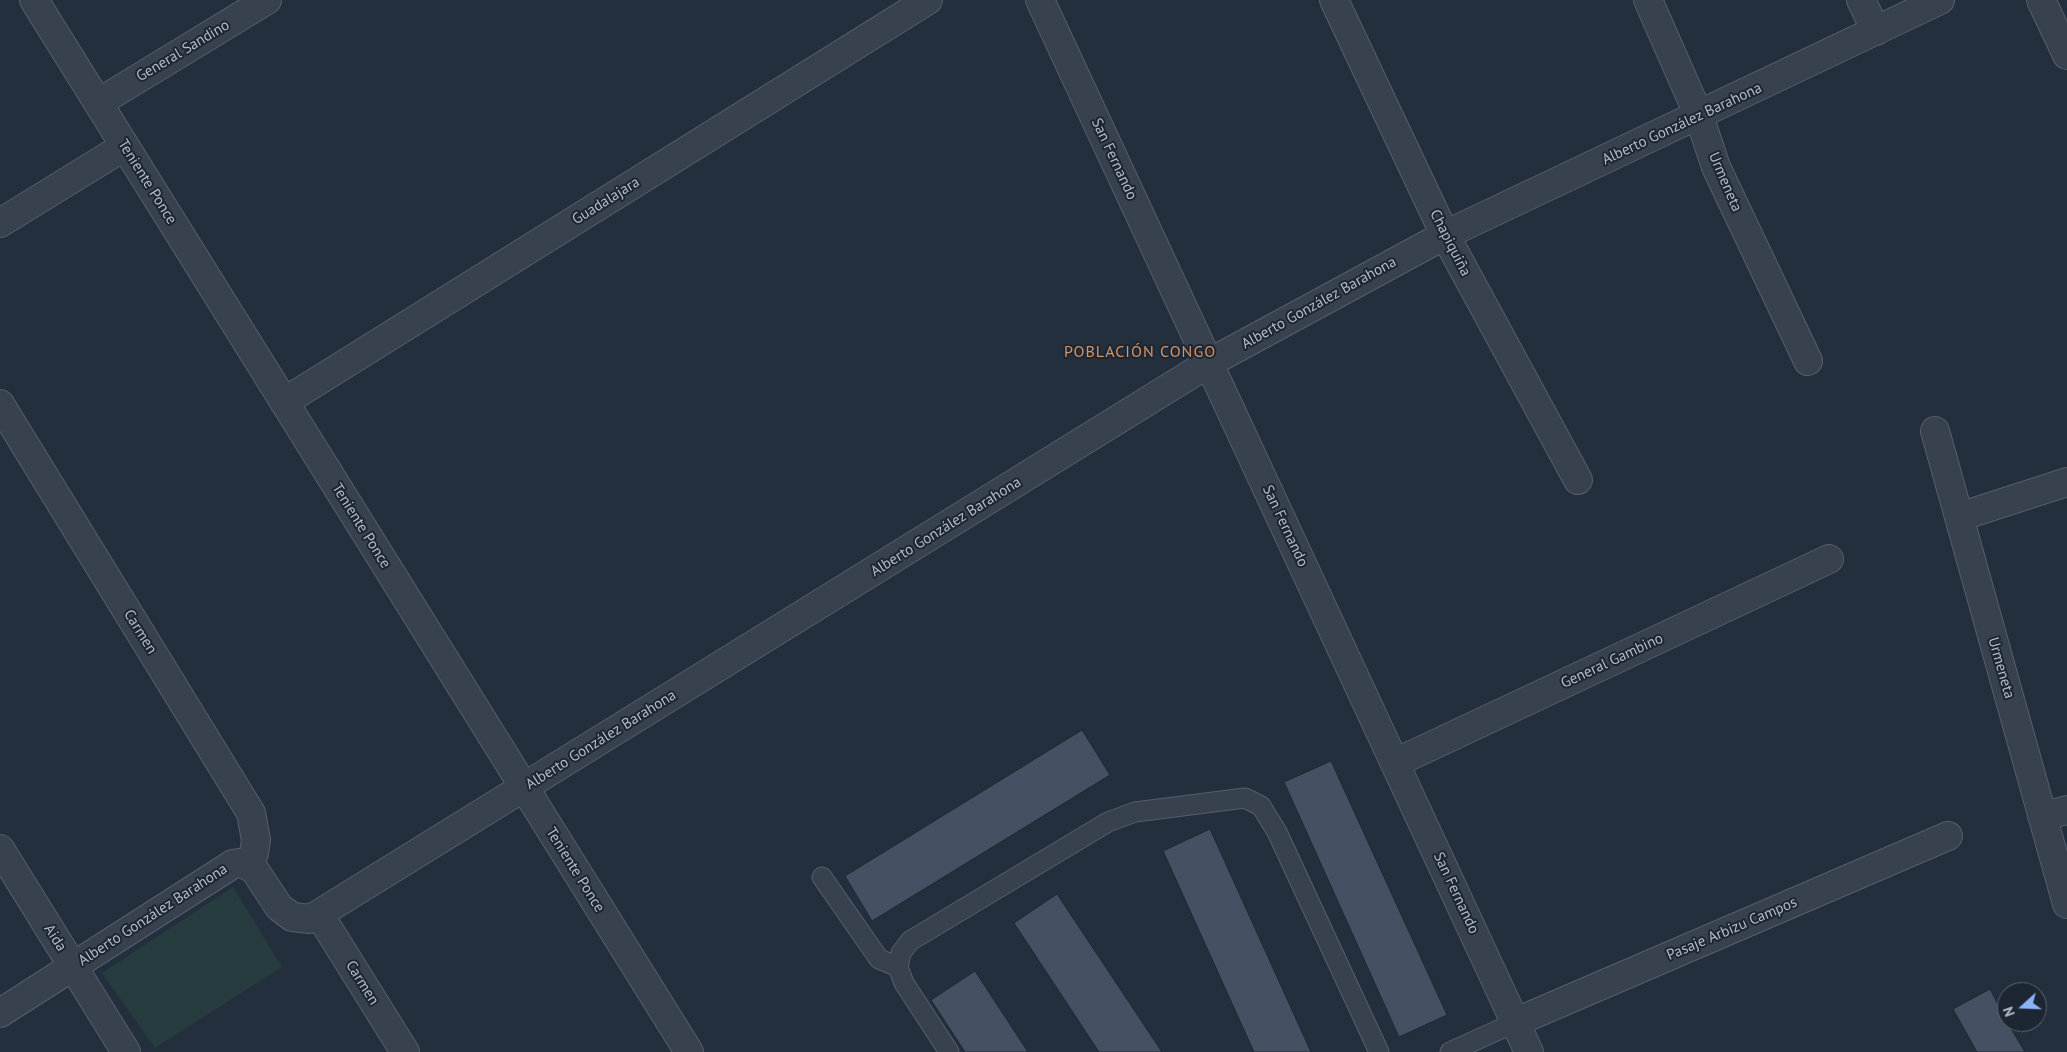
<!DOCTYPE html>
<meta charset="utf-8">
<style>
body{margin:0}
#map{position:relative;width:2067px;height:1052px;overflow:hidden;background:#242f3e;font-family:"PT Sans",sans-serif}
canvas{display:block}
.north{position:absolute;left:1997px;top:982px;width:50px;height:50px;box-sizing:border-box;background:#1d2633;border:1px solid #59626f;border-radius:50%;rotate:250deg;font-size:14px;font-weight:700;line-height:20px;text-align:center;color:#b4bcc9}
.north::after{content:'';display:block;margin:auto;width:18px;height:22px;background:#8ab4f8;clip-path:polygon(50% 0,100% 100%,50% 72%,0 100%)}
</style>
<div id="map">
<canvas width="2067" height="1052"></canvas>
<div class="north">N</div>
</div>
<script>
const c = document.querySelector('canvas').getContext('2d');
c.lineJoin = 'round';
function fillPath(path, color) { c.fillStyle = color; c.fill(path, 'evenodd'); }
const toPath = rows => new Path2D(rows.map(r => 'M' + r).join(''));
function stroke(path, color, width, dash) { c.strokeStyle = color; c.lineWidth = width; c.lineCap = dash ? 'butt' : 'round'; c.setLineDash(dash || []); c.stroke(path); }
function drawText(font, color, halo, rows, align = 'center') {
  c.font = font + ' "PT Sans",sans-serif'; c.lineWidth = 4; c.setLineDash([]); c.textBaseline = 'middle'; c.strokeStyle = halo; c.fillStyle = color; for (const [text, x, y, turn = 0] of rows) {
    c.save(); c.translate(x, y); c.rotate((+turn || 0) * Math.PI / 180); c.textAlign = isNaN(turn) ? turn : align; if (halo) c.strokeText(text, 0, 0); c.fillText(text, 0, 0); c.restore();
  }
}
fillPath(toPath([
 [233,887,282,967,155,1048,102,973]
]), '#263c3f');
const building = toPath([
 [1082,730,1110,775,872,921,845,876,1082,730],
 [1331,761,1447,1015,1399,1037,1284,782,1331,761],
 [1210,829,1311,1052,1254,1052,1163,851,1210,829],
 [1057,894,1162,1052,1099,1052,1014,923,1057,894],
 [975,971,1028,1052,965,1052,931,1000,975,971],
 [1990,989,2007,1022,2025,1052,1977,1052,1953,1009,1990,989]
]);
fillPath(building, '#455162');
stroke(building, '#1f2835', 1);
const service = toPath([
 [822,877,879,959,898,967],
 [949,1052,904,983,898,967,901,953,910,941,1108,822,1135,812,1245,798,1261,806,1277,832,1379,1052],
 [1450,1052,1516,1022]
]);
const minor = toPath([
 [34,0,689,1052],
 [1334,0,1445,235,1578,480],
 [1648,0,1699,116,1716,167,1808,361],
 [1861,0,1876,31],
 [2041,0,2067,55],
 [98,103,267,0],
 [0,223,125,146],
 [284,402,928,0],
 [0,404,251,813,256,840,254,853,248,865],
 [1935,431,2067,904],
 [1959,517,2067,482],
 [1395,763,1829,559],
 [2042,816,2067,810],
 [0,849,126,1052],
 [319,914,405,1052],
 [0,1013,233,864,241,863,254,869,279,907,292,917,310,919,319,914,1209,363,1445,235,1940,0],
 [1516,1022,1948,836]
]);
const tertiary = toPath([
 [1040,0,1529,1052]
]);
stroke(service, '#565f6c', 21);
stroke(minor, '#565f6c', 30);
stroke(tertiary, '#565f6c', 30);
stroke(service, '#38414e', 19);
stroke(minor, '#38414e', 28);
stroke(tertiary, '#38414e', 28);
drawText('15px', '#b4bcc9', '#1d2633', [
 ["General Sandino",183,51,-31],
 ["Alberto González Barahona",1682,124,-25],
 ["San Fernando",1114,159,65],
 ["Teniente Ponce",147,182,58],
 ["Urmeneta",1725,182,67],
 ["Guadalajara",606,201,-32],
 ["Chapiquiña",1450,243,63],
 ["Alberto González Barahona",1319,303,-29],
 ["Teniente Ponce",361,526,58],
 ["San Fernando",1285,526,65],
 ["Alberto González Barahona",946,527,-32],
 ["Carmen",140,632,58],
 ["General Gambino",1612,661,-25],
 ["Urmeneta",2001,668,74],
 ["Alberto González Barahona",601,740,-32],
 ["Teniente Ponce",575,870,58],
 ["San Fernando",1456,893,65],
 ["Alberto González Barahona",153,915,-33],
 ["Pasaje Arbizu Campos",1732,929,-23],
 ["Aida",55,938,58],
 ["Carmen",362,983,58]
]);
c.letterSpacing = '1px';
drawText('16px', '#d59563', '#1d2633', [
 ["POBLACIÓN CONGO",1140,352]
]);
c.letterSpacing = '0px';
</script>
